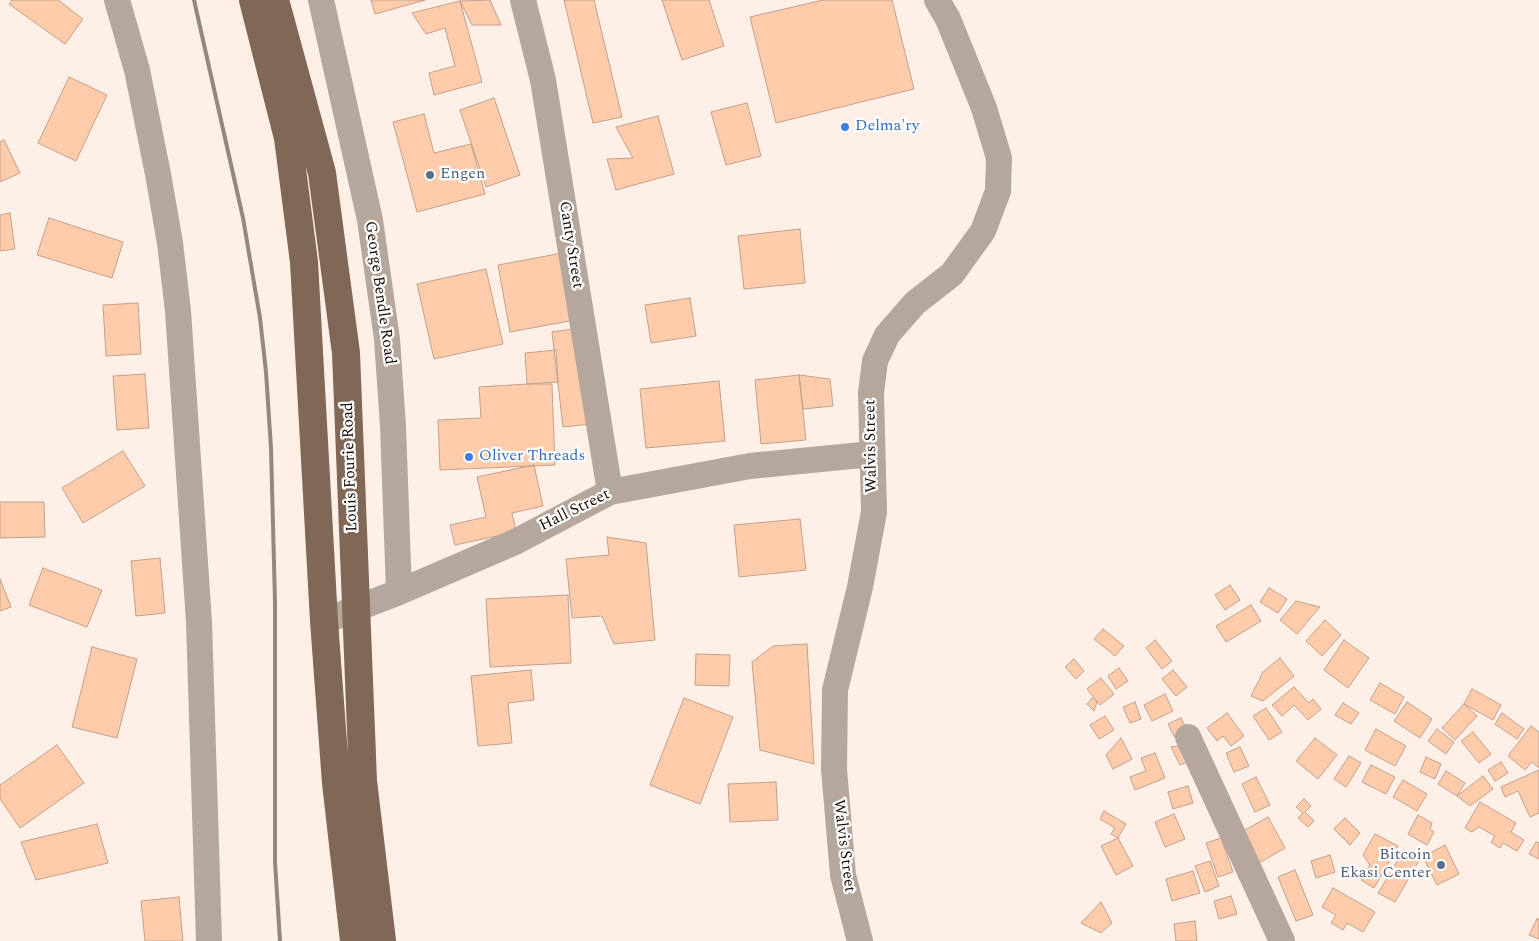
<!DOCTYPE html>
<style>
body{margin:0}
canvas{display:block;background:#fff0e7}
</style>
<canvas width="1539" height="941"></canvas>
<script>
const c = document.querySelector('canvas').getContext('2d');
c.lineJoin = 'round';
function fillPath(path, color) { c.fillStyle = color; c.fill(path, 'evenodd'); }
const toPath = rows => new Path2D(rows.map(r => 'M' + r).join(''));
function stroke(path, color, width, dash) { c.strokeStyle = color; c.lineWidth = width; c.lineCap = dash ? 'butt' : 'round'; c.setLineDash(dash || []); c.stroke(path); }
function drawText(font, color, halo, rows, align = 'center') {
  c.font = font + ' Spectral,serif'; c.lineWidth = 4.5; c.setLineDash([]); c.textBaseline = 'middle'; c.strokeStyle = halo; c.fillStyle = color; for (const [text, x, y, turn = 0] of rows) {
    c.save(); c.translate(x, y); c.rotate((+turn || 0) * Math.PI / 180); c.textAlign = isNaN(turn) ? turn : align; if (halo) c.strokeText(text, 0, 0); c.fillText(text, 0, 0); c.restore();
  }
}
const building = toPath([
 [12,0,58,0,83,19,65,44,9,4,12,0],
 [371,0,425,0,375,14,371,0],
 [490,0,501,25,472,25,460,1,490,0],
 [564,0,594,0,622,117,593,123,564,0],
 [662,0,709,0,724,46,682,60,662,0],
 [823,0,892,0,914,89,776,123,750,17,823,0],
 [460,1,482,82,434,95,429,73,455,66,445,28,426,34,412,13,460,1],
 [69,77,107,95,76,161,38,143,69,77],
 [494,98,520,175,486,187,460,110,494,98],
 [747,103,761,156,726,165,711,112,747,103],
 [424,114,434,153,471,144,485,194,417,212,393,122,424,114],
 [658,116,674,174,616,190,607,159,633,158,616,127,658,116],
 [4,140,20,173,0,182,0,142,4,140],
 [10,213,15,249,0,251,0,215,10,213],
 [49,218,123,242,112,278,37,255,49,218],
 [800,229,805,283,744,289,738,236,800,229],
 [568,252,580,319,510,332,498,265,568,252],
 [486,269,503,344,434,359,417,284,486,269],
 [690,298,696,336,651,343,645,305,690,298],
 [138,303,141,354,106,356,103,305,138,303],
 [580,328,591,424,563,427,552,332,580,328],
 [556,350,558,382,527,384,525,353,556,350],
 [145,374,149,428,117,430,113,376,145,374],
 [799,375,806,440,761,444,755,380,799,375],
 [799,375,830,379,833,406,803,409,799,375],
 [719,381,725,441,646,448,640,389,719,381],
 [527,384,552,384,555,465,440,470,438,420,481,418,479,387,527,384],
 [123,451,145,486,83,523,62,488,123,451],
 [534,465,543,506,512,513,516,532,455,545,450,525,486,517,477,477,534,465],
 [0,502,44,502,45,537,0,538,0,502],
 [800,519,806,570,739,577,734,525,800,519],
 [607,537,646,543,655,640,614,644,602,616,572,618,566,559,609,555,607,537],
 [160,558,165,613,136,616,131,561,160,558],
 [43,568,102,590,87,627,29,605,43,568],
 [0,579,11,607,0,611,0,579],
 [1230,585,1240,600,1225,610,1215,595,1230,585],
 [1269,588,1287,599,1278,613,1260,602,1269,588],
 [568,595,571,663,490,667,486,599,568,595],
 [1296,601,1320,607,1297,634,1280,620,1296,601],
 [1251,605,1261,621,1226,642,1216,626,1251,605],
 [1325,620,1341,635,1322,656,1306,641,1325,620],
 [1103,629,1124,646,1115,656,1094,639,1103,629],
 [1155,640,1172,661,1162,669,1146,648,1155,640],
 [1344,640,1369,658,1348,688,1324,670,1344,640],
 [807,644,814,764,760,750,752,662,773,646,807,644],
 [92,647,137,659,117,738,72,727,92,647],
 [696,654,730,655,729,686,695,685,696,654],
 [1280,658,1294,676,1263,701,1251,696,1263,672,1280,658],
 [1074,659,1084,671,1076,679,1065,667,1074,659],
 [1119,668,1128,681,1116,689,1108,676,1119,668],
 [531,670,534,700,508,703,512,743,478,746,471,676,531,670],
 [1173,670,1187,687,1176,696,1162,679,1173,670],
 [1101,678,1114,694,1100,705,1087,689,1101,678],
 [1380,683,1404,697,1395,714,1370,700,1380,683],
 [1294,687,1309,703,1313,699,1321,709,1308,720,1294,705,1282,716,1272,705,1294,687],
 [1472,689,1501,705,1493,720,1464,704,1472,689],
 [1165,694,1173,711,1152,721,1144,705,1165,694],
 [684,698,733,717,700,804,650,785,684,698],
 [1092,698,1097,702,1094,711,1087,704,1092,698],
 [1135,702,1141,719,1130,723,1123,707,1135,702],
 [1407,702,1432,719,1420,738,1394,721,1407,702],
 [1343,703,1359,713,1351,724,1335,715,1343,703],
 [1464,704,1477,716,1455,740,1442,728,1464,704],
 [1266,708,1282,732,1269,740,1253,716,1266,708],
 [1227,713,1244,736,1231,746,1223,736,1217,741,1207,728,1227,713],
 [1502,713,1524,729,1517,739,1495,724,1502,713],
 [1105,716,1114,730,1099,739,1090,725,1105,716],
 [1181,718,1188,731,1175,738,1168,724,1181,718],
 [1531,726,1539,732,1539,768,1532,762,1525,770,1508,756,1531,726],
 [1376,729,1406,746,1395,766,1365,750,1376,729],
 [1437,729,1454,742,1446,754,1428,741,1437,729],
 [1473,732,1491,754,1479,763,1461,741,1473,732],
 [1121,738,1132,759,1113,769,1106,755,1121,738],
 [1315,738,1337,755,1318,779,1296,761,1315,738],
 [57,745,84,783,20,828,0,799,0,785,57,745],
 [1187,745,1194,759,1180,765,1171,747,1187,745],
 [1240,747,1249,766,1234,772,1226,753,1240,747],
 [1155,753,1165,778,1135,790,1130,777,1146,771,1141,758,1155,753],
 [1349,756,1361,763,1346,787,1334,779,1349,756],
 [1426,757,1441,764,1435,779,1420,772,1426,757],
 [1501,762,1508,773,1495,781,1488,770,1501,762],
 [1371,765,1395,777,1386,794,1362,782,1371,765],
 [1539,770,1539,813,1530,817,1518,791,1505,797,1501,787,1539,770],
 [1446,771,1465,783,1457,796,1438,784,1446,771],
 [1483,776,1493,789,1470,806,1457,796,1483,776],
 [1256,777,1270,805,1255,812,1242,784,1256,777],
 [1403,780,1427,794,1417,811,1393,797,1403,780],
 [776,782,778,820,730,822,728,784,776,782],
 [1188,786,1193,803,1173,809,1168,792,1188,786],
 [1304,799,1311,806,1305,812,1314,821,1308,827,1298,818,1303,813,1296,807,1304,799],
 [1480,802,1516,823,1511,832,1524,840,1517,851,1503,843,1500,848,1491,842,1495,836,1479,827,1472,832,1465,828,1480,802],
 [1104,811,1126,824,1118,838,1111,834,1115,828,1100,819,1104,811],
 [1174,814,1185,839,1165,847,1155,822,1174,814],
 [1418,815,1432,823,1430,829,1434,832,1427,845,1408,834,1418,815],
 [1268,817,1285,848,1257,864,1240,833,1268,817],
 [1345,818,1360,833,1350,845,1334,829,1345,818],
 [97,824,108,863,36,880,21,842,97,824],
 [1375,834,1398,846,1374,888,1361,880,1370,865,1363,855,1375,834],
 [1118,838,1133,866,1116,875,1101,846,1118,838],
 [1221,838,1233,872,1218,877,1206,843,1221,838],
 [1536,842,1539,843,1539,859,1529,854,1536,842],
 [1445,845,1459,874,1437,885,1423,857,1445,845],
 [1404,850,1420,859,1395,902,1378,893,1404,850],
 [1330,855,1335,872,1316,878,1311,861,1330,855],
 [1210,861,1219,886,1205,892,1195,866,1210,861],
 [1295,870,1313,915,1296,921,1278,877,1295,870],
 [1193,871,1200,893,1172,901,1166,879,1193,871],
 [1333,888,1375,912,1363,932,1347,923,1343,930,1331,923,1336,915,1322,907,1333,888],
 [1231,896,1237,914,1219,919,1214,901,1231,896],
 [179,897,183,941,145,941,141,901,179,897],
 [1101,902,1112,923,1101,933,1081,923,1101,902],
 [1537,919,1539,919,1539,939,1529,935,1537,919],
 [1195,921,1197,941,1176,941,1174,924,1195,921]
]);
fillPath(building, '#feccab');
stroke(building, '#c1a08b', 1);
stroke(toPath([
 [117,0,137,70,158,174,170,243,178,311,199,622,209,941],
 [321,0,370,220,387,339,393,426,399,592],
 [523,0,543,80,610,492],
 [324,621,399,592,515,542,610,492,750,466,872,454],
 [1188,737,1282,941],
 [860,941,843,875,834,769,835,690,860,587,874,512,871,393,875,361,887,335,915,303,952,274,983,231,998,191,999,158,984,108,948,19,937,0]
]), '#b6a79d', 26);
stroke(toPath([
 [253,0,288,138,304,262,324,621,336,783,354,941],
 [275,0,322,173,346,353,363,781,382,941]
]), '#816756', 28);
stroke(toPath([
 [194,0,243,218,260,318,266,372,271,448,275,602,275,862,280,941]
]), '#94877e', 4);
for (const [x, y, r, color] of [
 [845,127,5,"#3f7fe0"],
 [430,175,5,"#5c6f8a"],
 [469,457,5,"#3f7fe0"],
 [1441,865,5,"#5c6f8a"]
]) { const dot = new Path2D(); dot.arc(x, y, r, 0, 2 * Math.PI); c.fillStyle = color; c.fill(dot); stroke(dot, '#fff', 2); }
drawText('16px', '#366cbe', '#fff', [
 ["Delma'ry",855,127],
 ["Oliver Threads",479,457]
], 'left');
drawText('16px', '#4e5e75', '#fff', [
 ["Engen",440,175],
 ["Bitcoin",1431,856,"right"],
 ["Ekasi Center",1431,874,"right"]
], 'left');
drawText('16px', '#190e06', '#fff', [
 ["Canty Street",570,245,81],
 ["George Bendle Road",379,293,82],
 ["Walvis Street",872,446,-91],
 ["Louis Fourie Road",351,467,-92],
 ["Hall Street",575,511,-26],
 ["Walvis Street",843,846,83]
]);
</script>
